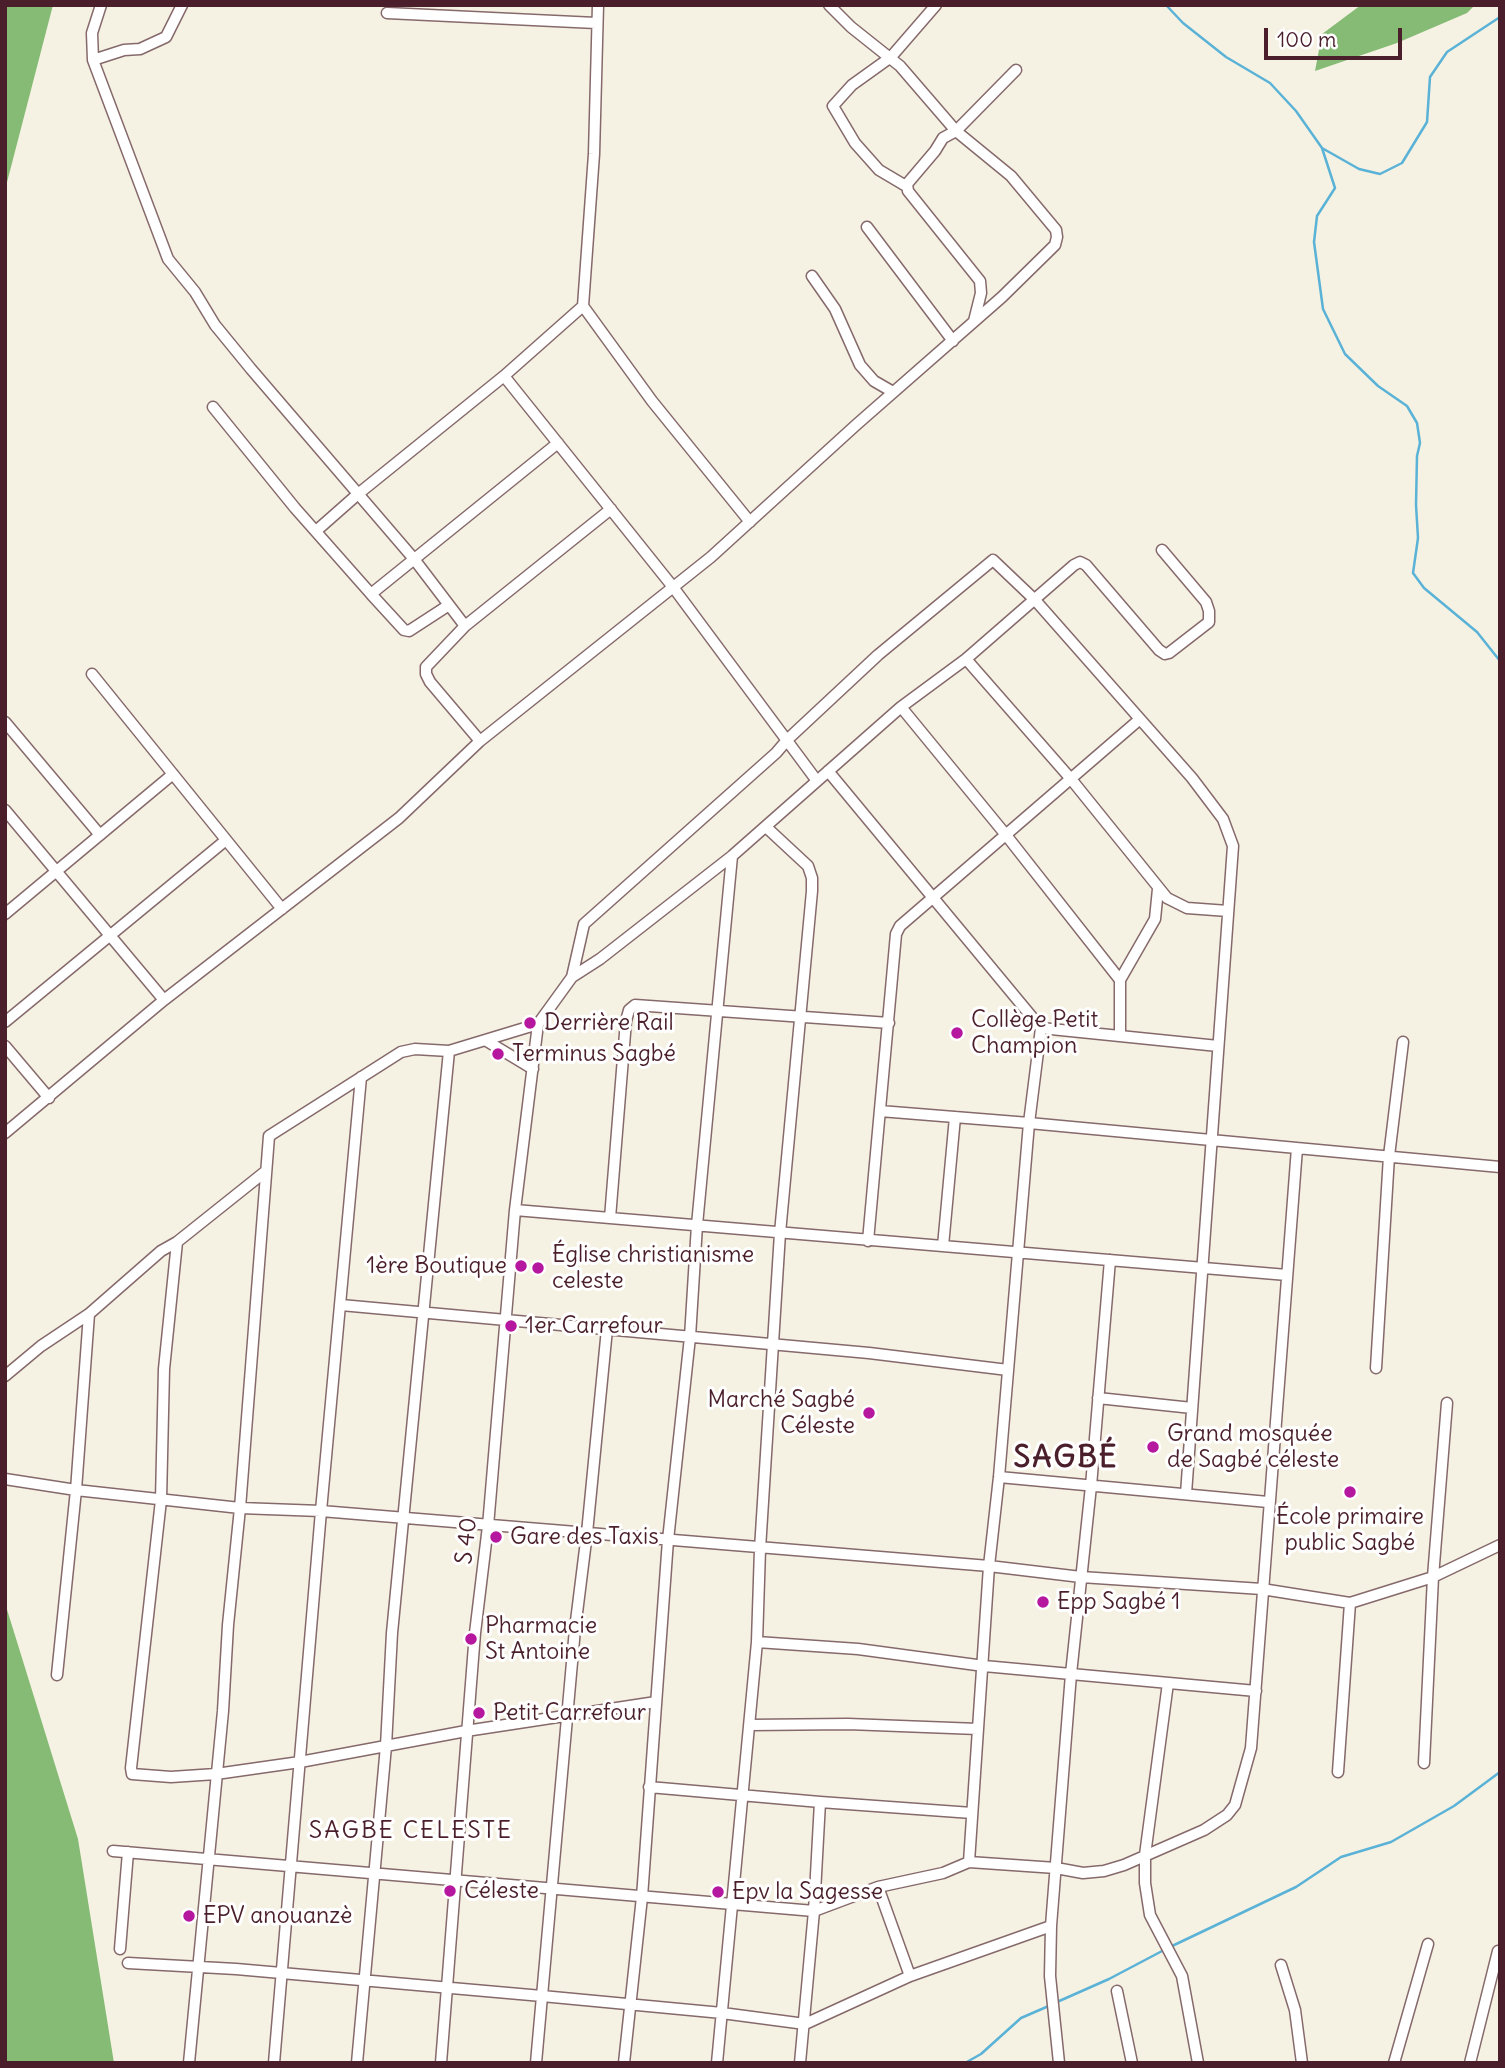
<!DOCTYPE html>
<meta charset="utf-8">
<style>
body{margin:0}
#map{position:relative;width:1505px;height:2068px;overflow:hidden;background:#f5f2e3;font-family:Delius,sans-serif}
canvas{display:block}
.frame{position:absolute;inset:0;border:7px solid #4a1f2b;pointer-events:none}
.scale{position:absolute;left:1264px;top:28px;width:138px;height:32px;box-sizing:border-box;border:4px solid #4a1f2b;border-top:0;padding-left:9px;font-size:21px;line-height:24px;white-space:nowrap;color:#4a1f2b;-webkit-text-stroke:5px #fff;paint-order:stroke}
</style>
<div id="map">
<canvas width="1505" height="2068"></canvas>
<div class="frame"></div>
<div class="scale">100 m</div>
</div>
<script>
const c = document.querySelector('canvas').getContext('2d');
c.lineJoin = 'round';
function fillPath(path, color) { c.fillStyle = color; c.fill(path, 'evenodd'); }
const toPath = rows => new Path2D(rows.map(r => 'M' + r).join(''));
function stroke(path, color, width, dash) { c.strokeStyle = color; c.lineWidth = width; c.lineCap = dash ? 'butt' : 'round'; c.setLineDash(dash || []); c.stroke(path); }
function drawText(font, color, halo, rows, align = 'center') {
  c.font = font + ' Delius,sans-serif'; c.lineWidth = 6; c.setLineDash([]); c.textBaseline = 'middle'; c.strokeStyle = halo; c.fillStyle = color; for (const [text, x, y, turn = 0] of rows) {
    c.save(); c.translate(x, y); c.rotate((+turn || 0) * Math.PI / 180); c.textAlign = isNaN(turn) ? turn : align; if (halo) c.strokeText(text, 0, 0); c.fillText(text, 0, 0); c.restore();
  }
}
fillPath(toPath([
 [5,5,53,5,5,190],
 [1361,5,1475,5,1467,13,1397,43,1315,71,1322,34],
 [5,1603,78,1839,114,2063,5,2063]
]), '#86bb75');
stroke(toPath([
 [1166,5,1183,23,1226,57,1270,83,1296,111,1322,148,1335,188,1317,216,1314,242,1323,309,1345,354,1378,386,1407,406,1417,423,1420,443,1417,456,1416,505,1418,538,1413,573,1424,588,1477,632,1500,661],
 [1322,148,1359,169,1380,174,1402,163,1427,122,1430,77,1447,52,1500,17],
 [1170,1947,1296,1887,1341,1857,1391,1842,1454,1806,1500,1772],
 [1057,2002,1109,1979,1164,1950],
 [965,2063,981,2054,1021,2018,1051,2005]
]), '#5ab2d7', 2.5);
const street = toPath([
 [101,5,92,33,93,60,168,259,195,292,215,325,251,369,414,559,465,626],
 [387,13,596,23],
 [93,60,124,50,140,49,166,37,182,5],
 [906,186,879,170,855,143,833,106,852,85,891,57,936,5],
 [867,227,953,341],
 [812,276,835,309,860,365,874,381,893,392],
 [583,306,652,401,750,522],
 [974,321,981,293,980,281,908,191,907,184,935,151,943,138,956,131,1016,70],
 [504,376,673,587,817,781],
 [213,407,295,508,371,594,558,443],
 [316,531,358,494,504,376,583,306,594,154,598,5],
 [371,594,404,630,409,631,449,605],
 [966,659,1071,779,1167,898,1187,908,1228,911],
 [92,674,282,909],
 [901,707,1006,835,1120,980],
 [5,722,100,835],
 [480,741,430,682,426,674,426,667,465,626,611,509],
 [828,771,1041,1028,1218,1046],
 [5,810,164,1000],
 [5,914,173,774],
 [572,977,600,959,732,856,901,707,966,659,1074,565,1080,562,1086,565,1159,650,1165,654,1169,653,1209,622,1209,611,1206,602,1162,550],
 [5,1022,226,840],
 [1120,1036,1120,980,1155,919,1158,889],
 [485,1040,533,1069],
 [5,1046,49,1098],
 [880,1111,1029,1123,1500,1167],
 [5,1133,164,1000,399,818,480,741,711,557,856,425,1002,297,1055,245,1057,237,1056,230,1011,176,956,131,900,66,851,27,829,5],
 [515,1210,1287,1275],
 [610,1218,626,1021,629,1010,635,1005,889,1023],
 [868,1241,896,934,900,926,1140,719],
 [177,1242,164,1369,161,1500,131,1768,132,1774,171,1777,216,1774,300,1762,466,1731,656,1702],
 [943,1246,955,1117],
 [341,1305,869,1353,1008,1370],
 [1376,1368,1389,1156,1403,1042],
 [5,1376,41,1346,89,1314,161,1251,177,1242,266,1171],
 [1098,1398,1192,1408],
 [999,1477,1268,1502],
 [5,1479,76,1490,240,1508,321,1511,989,1566,1081,1577,1262,1589,1350,1603,1433,1577,1500,1545],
 [757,1642,858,1649,984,1666,1256,1691],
 [57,1675,76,1490,89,1314],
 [1168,1683,1145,1855,1145,1883,1150,1915,1182,1976,1198,2063],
 [750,1725,848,1724,978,1729],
 [1424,1763,1433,1577,1447,1403],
 [1338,1772,1350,1603],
 [649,1787,820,1802,972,1813],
 [113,1851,814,1911,878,1887,943,1873,969,1862,1056,1868,1083,1873,1104,1871,1124,1865,1204,1830,1227,1815,1235,1805,1251,1748,1297,1148],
 [969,1862,989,1566,999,1477,1029,1123,1041,1028],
 [878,1887,910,1976],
 [120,1949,128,1852],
 [128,1963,236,1969,542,1996,722,2013,805,2024,910,1976,1051,1926],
 [1281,1965,1295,2010,1302,2063],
 [1117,1991,1132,2063],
 [189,2063,223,1711,228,1625,240,1508,269,1136,401,1052,415,1049,449,1051,538,1024,572,977,584,924,776,753,788,739,878,655,993,560,1035,600,1192,778,1223,819,1233,846,1186,1494],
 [274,2063,321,1511,361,1077],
 [357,2063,386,1746,392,1633,449,1051],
 [441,2063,475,1633,488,1526,515,1210,538,1024],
 [536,2063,575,1629,587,1533,607,1329],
 [624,2063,642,1897,668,1540,690,1337,697,1225,732,856],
 [717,2063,757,1642,760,1549,780,1233,812,891,812,878,808,866,766,827],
 [800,2063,814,1911,820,1802],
 [1059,2063,1050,1976,1051,1926,1071,1674,1091,1486,1110,1260],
 [1394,2063,1428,1944],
 [1470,2063,1498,1951]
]);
stroke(street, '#86696b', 13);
stroke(street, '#fff', 10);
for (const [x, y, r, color] of [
 [530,1023,7,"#b5179e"],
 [957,1033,7,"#b5179e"],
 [498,1054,7,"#b5179e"],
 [521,1266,7,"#b5179e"],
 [538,1268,7,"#b5179e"],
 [511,1326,7,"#b5179e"],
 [869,1413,7,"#b5179e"],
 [1153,1447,7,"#b5179e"],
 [1350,1492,7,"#b5179e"],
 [496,1537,7,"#b5179e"],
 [1043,1602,7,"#b5179e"],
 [471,1639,7,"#b5179e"],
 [479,1713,7,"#b5179e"],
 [450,1891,7,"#b5179e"],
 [718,1892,7,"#b5179e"],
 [189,1916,7,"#b5179e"]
]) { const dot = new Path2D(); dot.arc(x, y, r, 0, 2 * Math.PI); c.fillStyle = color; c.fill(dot); stroke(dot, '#fff', 2.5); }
drawText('23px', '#4a1f2b', '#fff', [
 ["Collège Petit",971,1020],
 ["Champion",971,1046],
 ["Derrière Rail",544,1023],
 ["Terminus Sagbé",512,1054],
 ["Église christianisme",552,1255],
 ["celeste",552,1281],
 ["1ère Boutique",507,1266,"right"],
 ["1er Carrefour",525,1326],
 ["Marché Sagbé",855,1400,"right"],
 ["Céleste",855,1426,"right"],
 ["Grand mosquée",1167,1434],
 ["de Sagbé céleste",1167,1460],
 ["École primaire",1350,1517,"center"],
 ["public Sagbé",1350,1543,"center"],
 ["Gare des Taxis",510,1537],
 ["Epp Sagbé 1",1057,1602],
 ["Pharmacie",485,1626],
 ["St Antoine",485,1652],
 ["Petit Carrefour",493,1713],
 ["Céleste",464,1891],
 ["Epv la Sagesse",732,1892],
 ["EPV anouanzè",203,1916]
], 'left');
drawText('23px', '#4a1f2b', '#fff', [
 ["S 40",467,1541,-84]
]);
c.letterSpacing = '2px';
drawText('24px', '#4a1f2b', '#fff', [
 ["SAGBE CELESTE",411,1831]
]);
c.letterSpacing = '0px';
c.letterSpacing = '2px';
drawText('bold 30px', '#4a1f2b', '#fff', [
 ["SAGBÉ",1066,1458]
]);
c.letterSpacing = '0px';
</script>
